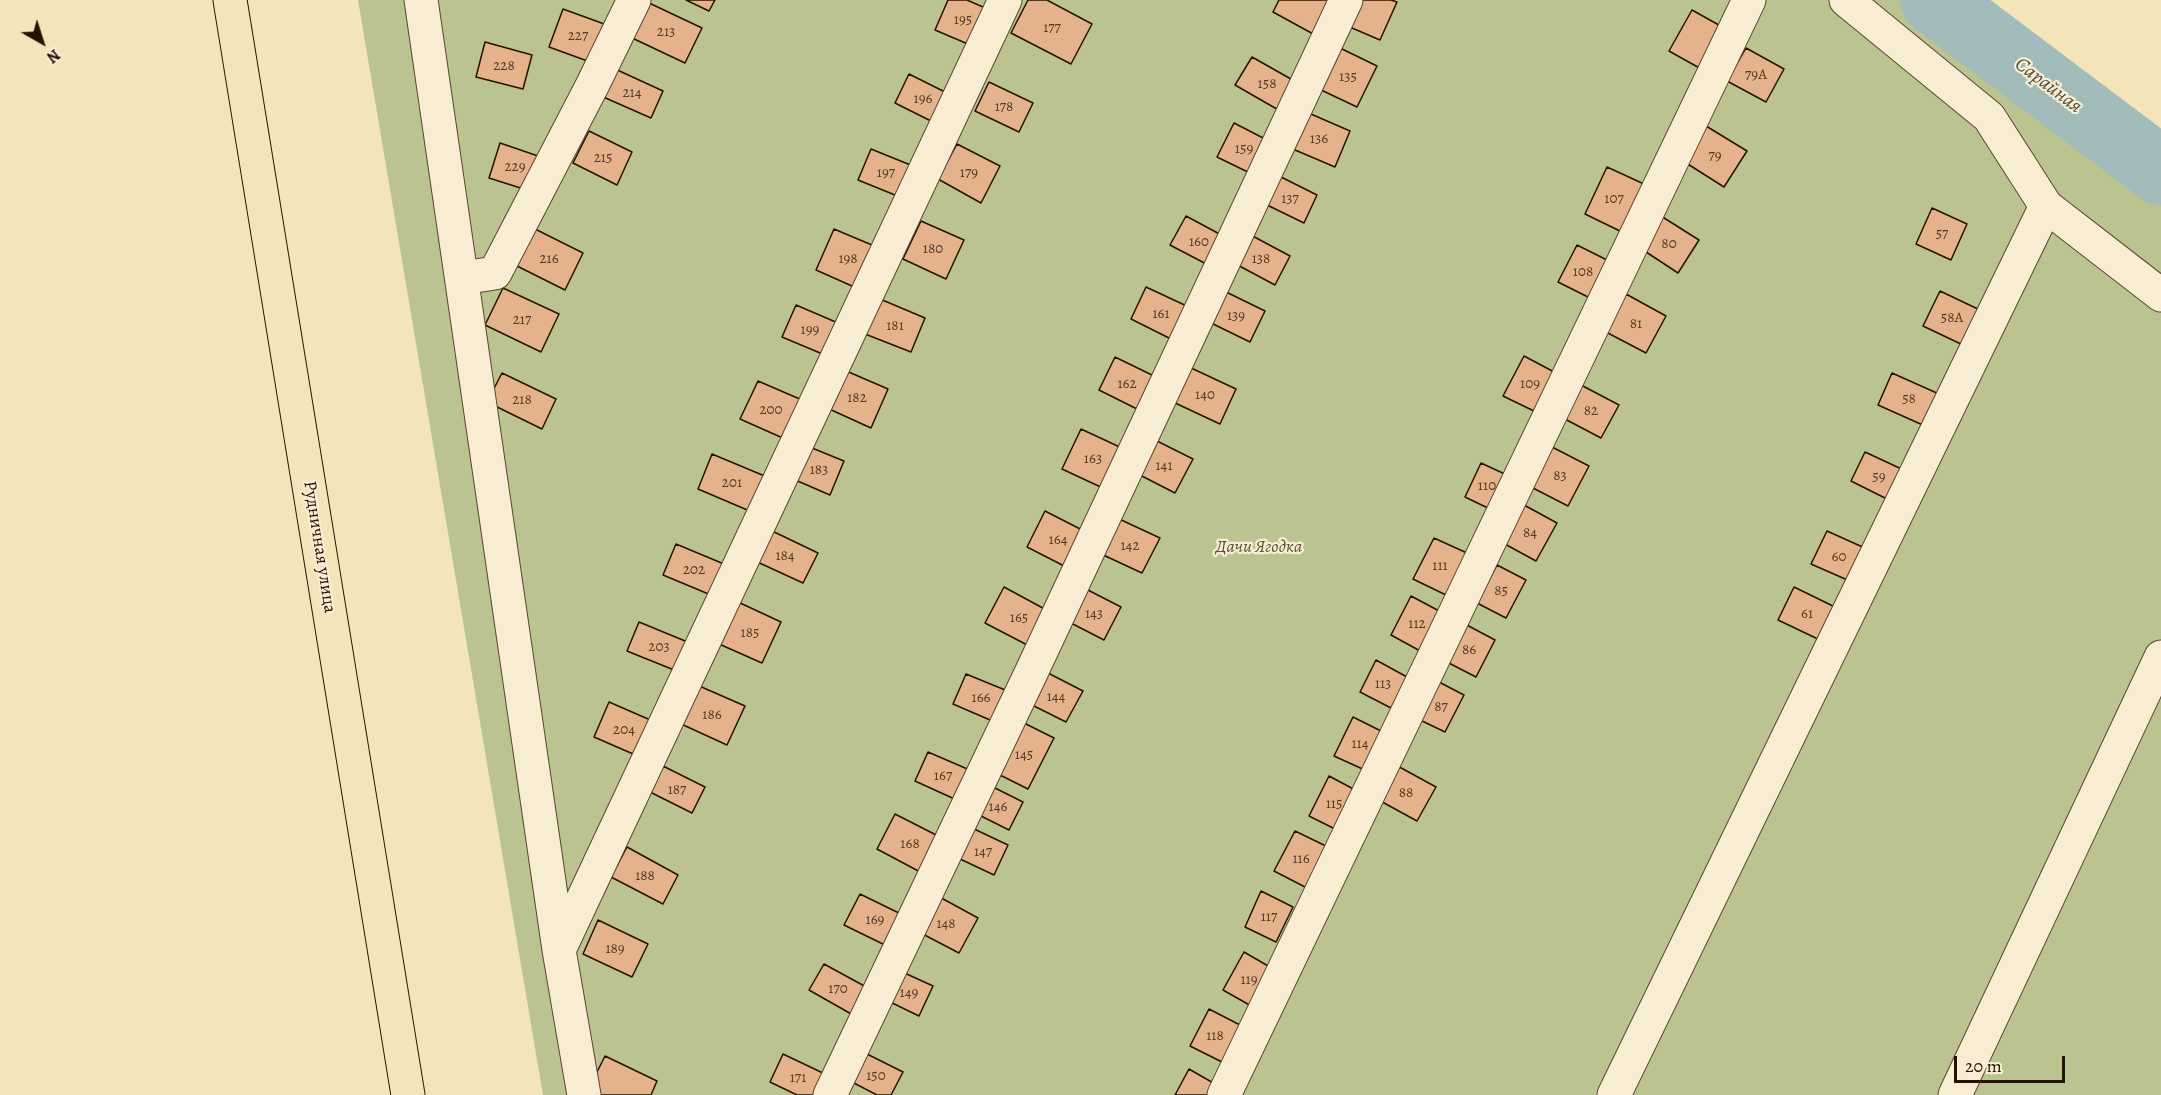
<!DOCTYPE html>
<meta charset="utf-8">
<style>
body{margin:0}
#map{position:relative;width:2161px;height:1095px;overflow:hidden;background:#f4e4ba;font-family:Alegreya,serif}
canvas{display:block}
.north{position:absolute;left:12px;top:12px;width:60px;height:60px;-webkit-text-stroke:4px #f8edd2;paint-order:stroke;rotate:141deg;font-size:16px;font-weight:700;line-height:24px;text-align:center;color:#251201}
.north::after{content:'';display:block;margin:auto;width:21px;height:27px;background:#251201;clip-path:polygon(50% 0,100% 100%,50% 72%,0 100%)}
.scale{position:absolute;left:1954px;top:1056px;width:111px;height:27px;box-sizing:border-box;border:3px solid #251201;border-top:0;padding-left:8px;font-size:18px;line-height:21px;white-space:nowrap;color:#251201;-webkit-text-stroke:4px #f8edd2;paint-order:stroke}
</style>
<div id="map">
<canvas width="2161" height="1095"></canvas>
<div class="north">N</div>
<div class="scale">20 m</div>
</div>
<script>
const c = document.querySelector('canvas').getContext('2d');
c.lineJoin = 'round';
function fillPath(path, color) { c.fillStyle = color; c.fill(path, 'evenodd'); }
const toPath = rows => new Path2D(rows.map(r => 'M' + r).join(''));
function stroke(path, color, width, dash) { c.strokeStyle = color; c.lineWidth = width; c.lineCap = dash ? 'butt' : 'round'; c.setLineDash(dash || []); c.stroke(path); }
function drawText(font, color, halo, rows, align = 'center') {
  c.font = font + ' Alegreya,serif'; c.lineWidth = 4.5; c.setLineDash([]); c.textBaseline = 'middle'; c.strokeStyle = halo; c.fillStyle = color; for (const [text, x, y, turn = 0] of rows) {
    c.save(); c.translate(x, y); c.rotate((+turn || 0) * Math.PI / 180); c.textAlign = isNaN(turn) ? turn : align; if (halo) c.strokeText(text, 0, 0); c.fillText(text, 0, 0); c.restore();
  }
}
fillPath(toPath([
 [358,0,1918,0,2161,184,2161,1095,543,1095]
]), '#bbc490');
stroke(toPath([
 [1934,0,2161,171]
]), '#a1bcbb', 68);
const building = toPath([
 [686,0,715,0,709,11,686,0],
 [948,0,967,0,990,10,975,47,935,30,948,0],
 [1028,0,1047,0,1092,24,1071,64,1011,33,1028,0],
 [1279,0,1332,0,1315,35,1273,12,1279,0],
 [1356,0,1391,0,1397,2,1380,40,1345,25,1356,0],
 [647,2,702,28,685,63,630,37,647,2],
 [563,9,607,25,593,63,549,47,563,9],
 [1692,10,1726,29,1703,70,1669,51,1692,10],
 [485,42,532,55,523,89,476,77,485,42],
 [1338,47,1377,66,1357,107,1319,89,1338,47],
 [1746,48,1784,69,1766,102,1727,81,1746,48],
 [1252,57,1298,83,1282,112,1235,85,1252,57],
 [613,68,663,91,651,118,601,96,613,68],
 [909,74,951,95,937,124,895,103,909,74],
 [989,82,1033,103,1019,132,975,111,989,82],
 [1304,111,1350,131,1335,167,1288,147,1304,111],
 [1234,123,1271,142,1254,175,1217,157,1234,123],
 [1706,126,1747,151,1724,187,1683,161,1706,126],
 [589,131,632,152,617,185,573,163,589,131],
 [500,143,541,157,530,191,489,178,500,143],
 [957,144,1000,166,981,203,938,179,957,144],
 [871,149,913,166,900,197,858,180,871,149],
 [1607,167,1644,184,1622,232,1585,214,1607,167],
 [1277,175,1317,195,1304,223,1263,203,1277,175],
 [1932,208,1967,224,1951,260,1916,244,1932,208],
 [1186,216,1227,238,1212,267,1170,245,1186,216],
 [1661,216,1699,240,1678,273,1640,248,1661,216],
 [921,221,964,240,946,279,903,259,921,221],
 [533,228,583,253,565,290,515,265,533,228],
 [834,229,879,248,861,290,816,270,834,229],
 [1247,233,1290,256,1275,285,1232,262,1247,233],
 [1577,245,1609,261,1590,298,1558,282,1577,245],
 [1146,287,1191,308,1175,341,1131,319,1146,287],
 [503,288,559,314,541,352,485,325,503,288],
 [1222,290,1265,311,1250,342,1207,321,1222,290],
 [1940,291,1980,310,1963,345,1923,326,1940,291],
 [1626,294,1666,316,1646,353,1606,332,1626,294],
 [880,299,925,318,911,352,865,334,880,299],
 [796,305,838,323,825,355,782,337,796,305],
 [1524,356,1556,373,1536,412,1503,396,1524,356],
 [1115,357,1156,377,1139,410,1099,390,1115,357],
 [1189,367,1236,389,1220,424,1173,402,1189,367],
 [844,370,888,389,871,428,827,408,844,370],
 [502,373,556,399,542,429,487,402,502,373],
 [1892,373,1939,394,1925,426,1878,405,1892,373],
 [758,381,802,400,785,439,740,419,758,381],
 [1581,385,1619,405,1601,438,1563,418,1581,385],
 [1081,429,1124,449,1105,489,1062,469,1081,429],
 [1153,439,1193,459,1175,493,1136,473,1153,439],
 [807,446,844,461,830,495,793,479,807,446],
 [1552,447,1589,466,1568,506,1531,487,1552,447],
 [1865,452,1908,472,1893,502,1851,481,1865,452],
 [712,454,767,477,752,512,698,489,712,454],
 [1481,463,1509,476,1492,510,1465,497,1481,463],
 [1524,505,1557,523,1536,561,1503,543,1524,505],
 [1045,511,1088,533,1070,569,1027,547,1045,511],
 [1117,518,1160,538,1142,573,1099,553,1117,518],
 [768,529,818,553,803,583,753,560,768,529],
 [1827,531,1867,549,1852,582,1811,564,1827,531],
 [1434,538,1467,553,1446,595,1413,579,1434,538],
 [676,544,724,564,711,595,663,575,676,544],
 [1497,565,1526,580,1506,618,1477,603,1497,565],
 [1004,587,1052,613,1033,648,985,623,1004,587],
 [1794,587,1837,608,1820,640,1778,620,1794,587],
 [1084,588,1121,607,1104,640,1067,621,1084,588],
 [1411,596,1443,613,1422,652,1391,635,1411,596],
 [738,602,781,622,762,663,719,644,738,602],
 [639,622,690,643,679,672,627,651,639,622],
 [1463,623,1495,640,1476,677,1443,660,1463,623],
 [1376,660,1407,677,1391,708,1360,692,1376,660],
 [1046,672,1083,691,1066,722,1030,704,1046,672],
 [966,674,1010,692,997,723,953,704,966,674],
 [1437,681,1464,695,1445,732,1418,719,1437,681],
 [697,685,745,706,727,745,679,723,697,685],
 [609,702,655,722,640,757,594,737,609,702],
 [1353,717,1385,733,1367,771,1334,756,1353,717],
 [1020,721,1054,738,1028,789,994,772,1020,721],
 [928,752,972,771,959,801,915,781,928,752],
 [1394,764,1436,787,1417,821,1375,798,1394,764],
 [663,766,705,787,692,813,650,792,663,766],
 [1329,776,1359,792,1339,831,1309,816,1329,776],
 [987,784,1023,802,1009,830,973,812,987,784],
 [895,814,942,838,924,874,877,849,895,814],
 [972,828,1008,845,994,875,958,858,972,828],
 [1295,831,1328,847,1307,888,1274,871,1295,831],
 [627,847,678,875,663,904,611,877,627,847],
 [1261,891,1293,907,1276,942,1245,927,1261,891],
 [860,894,905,916,889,947,844,925,860,894],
 [934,894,978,918,959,953,915,930,934,894],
 [598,920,648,944,632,977,583,954,598,920],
 [1244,952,1275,970,1253,1007,1223,990,1244,952],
 [824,964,868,988,853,1015,809,990,824,964],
 [898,970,933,986,919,1016,884,999,898,970],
 [1209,1009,1240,1025,1222,1062,1190,1046,1209,1009],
 [863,1052,903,1072,891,1095,877,1095,848,1080,863,1052],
 [783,1054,825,1074,815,1095,797,1095,770,1082,783,1054],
 [605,1056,657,1081,651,1095,598,1095,588,1090,605,1056],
 [1189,1069,1215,1084,1209,1095,1175,1095,1189,1069]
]);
fillPath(building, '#e4b38c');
stroke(building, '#251201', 1.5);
const minor = toPath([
 [421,0,559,950,584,1095],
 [1846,0,1989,117,2046,206,2161,295],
 [462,278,495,273,593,84,634,0],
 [559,950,1005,0],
 [830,1095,1031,673,1346,0],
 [1224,1095,1749,0],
 [1614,1095,2046,206],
 [1955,1095,2161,657]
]);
const highway = toPath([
 [230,0,408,1095]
]);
stroke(minor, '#59462f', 35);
stroke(highway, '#251201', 35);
stroke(minor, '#f8edd2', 33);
stroke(highway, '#f4e4ba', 33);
drawText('15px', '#553a24', null, [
 ["195",963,20],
 ["177",1052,28],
 ["213",666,32],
 ["227",578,36],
 ["228",504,66],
 ["79А",1756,75],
 ["135",1348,77],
 ["158",1267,84],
 ["214",632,93],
 ["196",923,99],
 ["178",1004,107],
 ["136",1319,139],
 ["159",1244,149],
 ["79",1715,156],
 ["215",603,158],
 ["229",515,167],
 ["197",886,173],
 ["179",969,173],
 ["137",1290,199],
 ["107",1614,199],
 ["57",1942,234],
 ["160",1199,242],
 ["80",1669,244],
 ["180",933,249],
 ["216",549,259],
 ["198",848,259],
 ["138",1261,259],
 ["108",1583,272],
 ["161",1161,314],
 ["139",1236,316],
 ["58А",1952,318],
 ["217",522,320],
 ["81",1636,324],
 ["181",895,326],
 ["199",810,330],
 ["162",1127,384],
 ["109",1530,384],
 ["140",1205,395],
 ["182",857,398],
 ["58",1909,399],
 ["218",522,400],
 ["200",771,410],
 ["82",1591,411],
 ["163",1093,459],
 ["141",1164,466],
 ["183",819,470],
 ["83",1560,476],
 ["59",1879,477],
 ["201",732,483],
 ["110",1487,486],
 ["84",1530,533],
 ["164",1058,540],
 ["142",1130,546],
 ["184",785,556],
 ["60",1839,557],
 ["111",1440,566],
 ["202",694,570],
 ["85",1501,591],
 ["143",1094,614],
 ["61",1807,614],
 ["165",1019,618],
 ["112",1417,624],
 ["185",750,633],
 ["203",659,647],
 ["86",1469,650],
 ["113",1383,684],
 ["144",1056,697],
 ["166",981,698],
 ["87",1441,707],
 ["186",712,715],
 ["204",624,730],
 ["114",1360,744],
 ["145",1024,755],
 ["167",943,776],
 ["187",677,790],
 ["88",1406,793],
 ["115",1334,804],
 ["146",998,807],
 ["168",910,844],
 ["147",983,852],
 ["116",1301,859],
 ["188",645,876],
 ["117",1269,917],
 ["169",875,920],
 ["148",946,924],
 ["189",615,949],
 ["119",1249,980],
 ["170",838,989],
 ["149",909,993],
 ["118",1215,1036],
 ["150",876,1076],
 ["171",798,1078]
]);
drawText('18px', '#251201', '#f8edd2', [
 ["Рудничная улица",319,547,81]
]);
drawText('italic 18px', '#5a5033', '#f8edd2', [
 ["Дачи Ягодка",1259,548]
]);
drawText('italic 20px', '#504e42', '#f8edd2', [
 ["Сарайная",2048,86,37]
]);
</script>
